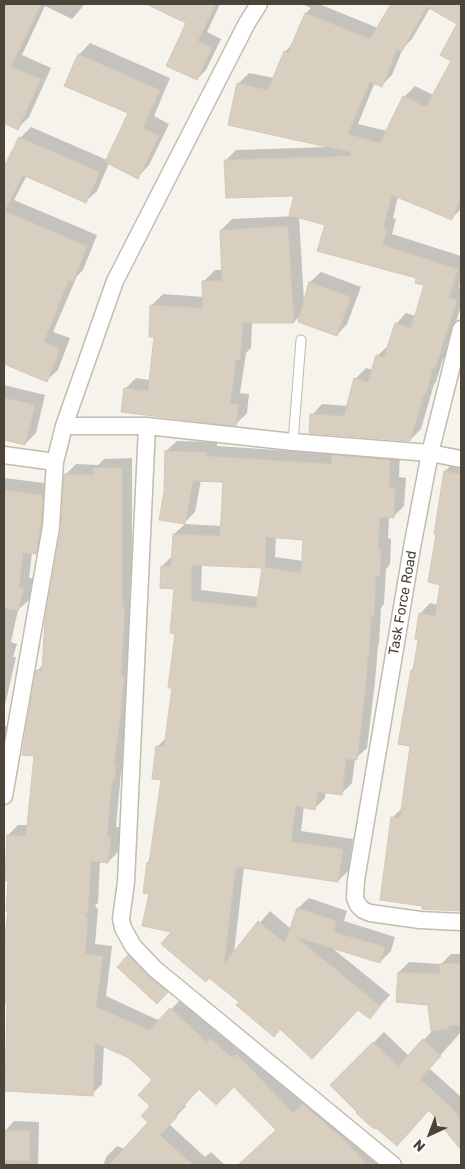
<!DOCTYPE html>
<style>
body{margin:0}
#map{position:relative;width:465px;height:1169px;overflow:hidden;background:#f6f3ec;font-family:Rubik,sans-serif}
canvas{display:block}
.frame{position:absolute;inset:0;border:5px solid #4b4439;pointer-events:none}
.north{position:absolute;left:405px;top:1109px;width:50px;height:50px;-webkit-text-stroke:4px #fff;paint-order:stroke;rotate:223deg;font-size:14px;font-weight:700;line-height:20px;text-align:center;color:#4b4439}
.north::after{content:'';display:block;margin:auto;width:18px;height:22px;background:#4b4439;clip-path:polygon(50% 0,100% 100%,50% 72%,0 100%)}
</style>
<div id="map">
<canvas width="465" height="1169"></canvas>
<div class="frame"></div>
<div class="north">N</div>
</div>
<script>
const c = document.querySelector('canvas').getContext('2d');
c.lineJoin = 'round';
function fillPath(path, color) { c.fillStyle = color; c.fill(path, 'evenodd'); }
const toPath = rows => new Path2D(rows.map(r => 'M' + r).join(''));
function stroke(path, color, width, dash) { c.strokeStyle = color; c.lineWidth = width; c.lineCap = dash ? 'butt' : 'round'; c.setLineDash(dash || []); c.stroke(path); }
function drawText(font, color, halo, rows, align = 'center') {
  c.font = font + ' Rubik,sans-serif'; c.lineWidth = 4; c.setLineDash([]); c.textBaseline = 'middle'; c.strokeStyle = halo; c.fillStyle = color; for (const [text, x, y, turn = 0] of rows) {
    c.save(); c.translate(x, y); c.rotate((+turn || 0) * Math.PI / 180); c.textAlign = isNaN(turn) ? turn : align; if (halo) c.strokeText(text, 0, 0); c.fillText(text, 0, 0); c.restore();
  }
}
fillPath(toPath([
 [4,4,85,4,72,19,45,6,22,55,51,68,29,117,18,128,4,122],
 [148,4,220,4,207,32,221,39,206,70,197,79,188,23],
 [302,4,319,4,378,28,392,4,461,4,461,209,451,219,398,196,393,218,396,219,392,234,461,256,461,279,459,287,461,288,461,306,445,357,443,359,436,382,434,384,421,429,410,440,312,415,322,404,348,406,355,379,366,368,373,370,377,356,389,345,396,324,406,313,416,316,426,285,417,277,326,224,299,216,304,302,310,282,321,272,361,287,347,324,337,335,302,314,294,322,252,322,251,348,246,353,240,393,249,394,247,413,236,424,125,389,136,378,150,380,155,336,152,305,163,294,204,297,204,281,215,270,223,270,221,230,232,219,296,216,296,194,225,161,236,150,328,147,238,84,249,73,274,78,285,52,293,43,306,13,311,8],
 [430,8,458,24,453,61,433,95,415,86,404,97,387,131,358,124,375,82,382,85,392,75,403,48,412,39],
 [90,43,170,78,154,116,169,124,149,165,138,177,109,163,97,191,86,201,27,175,14,200,97,235,83,270,77,276,53,332,70,338,58,370,47,380,4,362,4,169,20,138,31,127,107,160,130,113,79,55],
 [4,385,45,395,36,433,25,444,4,439],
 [177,441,217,442,217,446,336,454,344,445,400,450,399,477,406,478,404,506,393,517,389,517,388,538,391,539,390,564,386,569,384,604,381,608,379,644,378,646,375,682,367,748,355,759,352,783,341,794,326,792,325,798,315,808,304,806,301,831,353,839,349,870,338,881,244,867,234,953,270,911,291,929,298,908,309,898,347,911,344,921,395,937,391,951,380,962,331,947,390,995,370,1017,358,1008,281,1028,240,1002,173,932,150,893,148,863,151,861,162,779,158,746,166,738,174,687,176,633,176,588,162,566,173,555,174,534,185,524,222,526,224,481,201,480,195,512,184,523,165,492,166,451],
 [276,537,304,539,303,561,275,557],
 [202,564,264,567,259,597,201,590],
 [132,458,132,597,127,720,124,755,125,755,125,769,121,772,116,827,121,827,118,852,108,862,100,861,98,903,95,905,98,910,95,944,112,946,106,996,160,1021,181,999,218,1032,222,1029,248,1044,304,1104,314,1095,387,1165,328,1165,318,1154,306,1165,239,1165,277,1129,234,1085,199,1088,184,1104,186,1106,169,1124,205,1157,211,1152,225,1165,103,1165,107,1156,117,1146,125,1149,150,1122,154,1080,130,1057,104,1046,102,1084,92,1094,8,1002,4,1002,4,935,7,934,9,880,8,835,18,825,28,825,35,755,37,671,44,664,62,529,65,475,76,464,98,465,104,459],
 [456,461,461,462,461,910,423,908,392,818,403,807,411,745,412,670,415,667,420,639,420,614,430,603,438,605,442,584,437,533,435,533,445,471],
 [4,478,53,484,47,542,36,553,32,553,29,578,35,579,30,599,18,610,11,642,17,644,13,657,16,657,4,710],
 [4,726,14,729,4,753],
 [137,948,175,984,165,994,129,956],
 [451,954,461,954,461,1032,429,1068,461,1097,461,1136,456,1141,430,1108,359,1112,332,1085,384,1032,409,1056,432,1031,430,1003,399,972,409,962,441,964],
 [14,1121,39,1122,38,1165,4,1165,5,1131]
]), '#0003');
const building = toPath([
 [4,4,41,4,11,67,41,79,18,130,4,123,4,4],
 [146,4,216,4,198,41,212,48,197,80,166,66,186,23,146,4],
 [391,4,461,4,461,197,452,220,392,195,383,228,387,229,383,245,458,269,449,298,457,300,435,369,433,368,426,394,424,394,410,441,309,433,310,414,344,416,354,378,368,382,376,355,384,357,395,323,411,328,424,285,415,283,416,278,317,251,325,225,289,215,294,196,226,198,224,160,350,156,350,152,228,125,237,83,268,90,284,51,288,53,305,13,370,39,391,4],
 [427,7,457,24,440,55,451,61,426,107,403,96,380,143,348,134,370,82,382,87,397,49,402,51,427,7],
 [78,54,160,90,143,128,159,136,138,179,105,162,128,113,64,86,78,54],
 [19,137,100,172,86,203,23,175,5,211,87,246,73,282,69,280,44,342,60,349,47,382,4,364,4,167,19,137],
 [288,226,294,323,243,323,240,360,236,360,230,404,239,405,236,426,121,412,124,388,148,391,154,337,149,337,150,305,203,308,202,281,222,281,220,230,288,226],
 [309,282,351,297,337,336,298,322,309,282],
 [4,398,35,405,25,445,4,440,4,398],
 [165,451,207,452,207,456,331,464,332,455,390,460,389,487,395,488,394,518,380,517,378,549,381,549,380,576,376,576,374,616,371,616,369,656,368,656,365,693,357,760,346,759,342,795,318,792,315,810,296,806,291,842,343,849,338,882,236,867,224,964,258,921,285,943,297,908,337,921,334,932,385,947,380,963,296,937,380,1006,370,1019,358,1010,312,1059,280,1029,274,1037,236,1005,239,1002,209,978,206,982,161,944,171,932,142,926,149,894,143,893,147,862,149,863,161,780,152,779,156,746,164,747,172,688,168,688,175,634,170,633,174,589,160,588,161,566,171,566,173,534,220,536,223,482,193,481,185,524,159,520,164,492,165,451],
 [266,537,303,540,301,573,265,567,266,537],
 [192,565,262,568,256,608,191,601,192,565],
 [93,468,122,468,122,607,125,607,121,677,124,677,121,711,114,765,116,765,115,780,112,780,107,837,111,837,108,863,91,861,88,914,83,913,88,918,88,921,85,954,103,956,96,1007,149,1030,170,1008,207,1042,210,1038,232,1058,237,1054,293,1113,303,1104,343,1139,368,1165,238,1165,276,1130,234,1087,216,1105,199,1089,175,1115,177,1117,160,1135,193,1165,109,1165,148,1122,141,1116,150,1106,138,1095,152,1080,129,1058,95,1043,93,1096,5,1091,7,1004,4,1003,4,944,8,911,6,911,8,881,5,881,7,835,26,836,34,756,22,755,24,742,36,670,42,671,45,620,61,529,64,474,93,475,93,468],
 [444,471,461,474,461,911,422,909,422,906,380,900,391,817,400,818,410,746,398,744,411,670,413,670,418,640,415,639,419,613,435,616,440,585,428,582,436,534,434,534,444,471],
 [4,490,43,495,41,526,36,554,23,553,19,588,24,589,18,611,4,608,4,490],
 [128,955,148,976,168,992,157,1004,117,967,128,955],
 [461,963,461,1025,448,1026,449,1029,431,1031,428,1005,396,1002,398,972,440,974,439,964,461,963],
 [423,1039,441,1056,420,1079,451,1107,461,1120,461,1150,429,1110,397,1146,376,1128,374,1129,356,1113,357,1112,330,1085,373,1042,398,1066,423,1039],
 [4,1130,30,1131,30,1161,4,1160,4,1130]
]);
fillPath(building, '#d8cfc1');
stroke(building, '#d3c7b4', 1);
const service = toPath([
 [293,442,301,340]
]);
const minor = toPath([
 [461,329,430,453,413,542,356,880,355,898,358,905,363,910,370,913,420,920,461,922],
 [64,426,147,426,293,442,430,453,461,459],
 [147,426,126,882,121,919,123,928,133,946,155,969,393,1165],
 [4,455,55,462],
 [4,796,51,527,55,462,64,426,115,281,247,23,259,4]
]);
stroke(service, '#c2bbae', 11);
stroke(minor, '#c2bbae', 19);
stroke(service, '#fff', 9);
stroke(minor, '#fff', 16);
drawText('14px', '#4b4439', '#fff', [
 ["Task Force Road",403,603,-80]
]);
</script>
